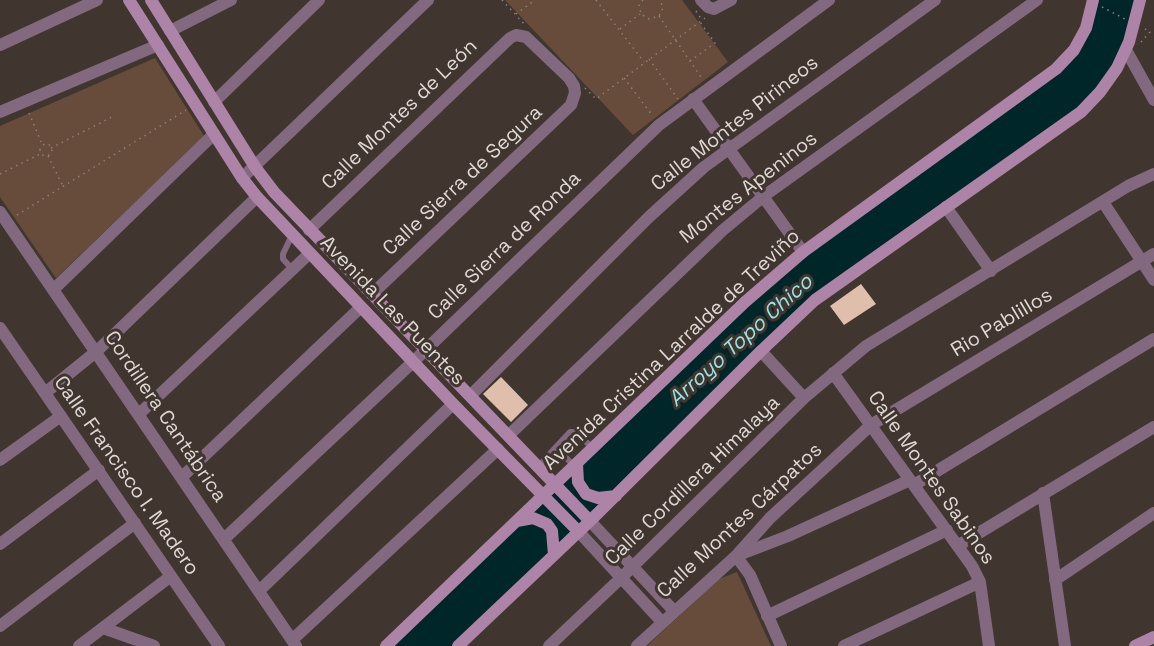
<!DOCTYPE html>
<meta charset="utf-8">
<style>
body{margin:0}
canvas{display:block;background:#40352f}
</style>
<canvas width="1154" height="646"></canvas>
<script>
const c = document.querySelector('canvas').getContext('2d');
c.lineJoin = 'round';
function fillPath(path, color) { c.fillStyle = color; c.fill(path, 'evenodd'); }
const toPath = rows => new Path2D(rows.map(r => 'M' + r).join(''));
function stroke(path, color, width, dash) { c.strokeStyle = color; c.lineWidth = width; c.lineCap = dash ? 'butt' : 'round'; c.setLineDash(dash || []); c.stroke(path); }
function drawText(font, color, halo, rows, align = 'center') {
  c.font = font + ' "Space Grotesk",sans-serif'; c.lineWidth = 6; c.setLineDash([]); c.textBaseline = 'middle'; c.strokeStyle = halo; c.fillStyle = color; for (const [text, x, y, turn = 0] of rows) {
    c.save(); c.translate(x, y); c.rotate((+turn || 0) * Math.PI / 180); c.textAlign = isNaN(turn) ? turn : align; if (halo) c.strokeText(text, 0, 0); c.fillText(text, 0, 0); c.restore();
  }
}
fillPath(toPath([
 [505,0,682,0,728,62,633,135],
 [155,58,204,136,56,278,0,197,0,126],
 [737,572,771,646,647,646,719,579]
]), '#674c3c');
fillPath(toPath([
 [1093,0,1140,0,1129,42,1100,92,850,275,458,646,386,646,745,302,1074,50]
]), '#002629');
fillPath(toPath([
 [861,284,876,304,844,325,830,306],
 [501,377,528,405,511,422,483,394]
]), '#dfbfac');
stroke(toPath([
 [502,0,526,26],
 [596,0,644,62],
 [643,0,639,5,641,14,649,19,659,16,663,8,660,0],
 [1102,7,1125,19],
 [696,11,702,20],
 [516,14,535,0],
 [659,16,703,80],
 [620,29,640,14],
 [1141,42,1150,32,1145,29],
 [649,59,678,99],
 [690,61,715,43,700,22],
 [624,78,652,115],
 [585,88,596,99,705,18],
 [29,113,42,144],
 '40 150a6 6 0 1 1 12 0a6 6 0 1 1-12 0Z',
 [51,148,114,116],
 [48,156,63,186],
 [0,174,40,154],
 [17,215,186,110]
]), '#8a817c', 1.5, [1.5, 4.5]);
stroke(toPath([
 [292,235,283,254,283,259,292,269],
 [539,466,556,447],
 [574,466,556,447,570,432,575,432,593,448]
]), '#836980', 6);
stroke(toPath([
 [701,0,708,7,714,9,731,0],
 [170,31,231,0],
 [0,45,97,0],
 [1126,50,1154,100],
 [693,99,803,252],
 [214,102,319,0],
 [0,112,158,45],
 [242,178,428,0],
 [1103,202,1154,280],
 [946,207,991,271],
 [0,212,296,646],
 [309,230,510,38,516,35,526,37,569,78,574,86,575,93,571,105,372,294],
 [53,290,214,134],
 [0,328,219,646],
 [761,351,804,398],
 [833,373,972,566,980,582,989,646],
 [45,393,97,351,257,197],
 [470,396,649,217,704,167,935,0],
 [139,414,310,253],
 [509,435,723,230,764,196,1037,0],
 [0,460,61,416],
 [182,477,361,307],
 [914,485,1154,339],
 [1043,493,1065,646],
 [590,521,674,611],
 [579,532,662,622],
 [224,539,414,361,659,125,829,0],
 [0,544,99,470],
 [959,545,1154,427],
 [1055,580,1154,513],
 [259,591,453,404],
 [767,616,947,530],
 [0,626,135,523],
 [103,628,154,646],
 [292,640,498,449],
 [79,646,171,576],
 [549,646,621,578,804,398,866,346,1128,186,1154,174],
 [637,646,736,556,770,518,871,425,1154,254],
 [781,646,750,575,736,556,788,536,910,480],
 [844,646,980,582]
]), '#836980', 12);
stroke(toPath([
 [129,0,242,178,257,197,453,404,579,532],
 [151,0,255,167,274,192,590,521],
 [577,464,578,482,586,494,598,498,616,496],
 [517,521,533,518,547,524,552,531,554,555],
 [386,646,745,302,803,252,1056,69,1074,50,1086,28,1093,0],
 [458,646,590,521,761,351,815,300,1081,112,1100,92,1117,68,1129,42,1140,0],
 [1135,646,1154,637]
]), '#ad84a8', 12);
drawText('20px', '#dfd8d4', '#40352f', [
 ["Calle Montes de León",400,115,-44],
 ["Calle Montes Pirineos",735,124,-38],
 ["Calle Sierra de Segura",463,181,-43],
 ["Montes Apeninos",749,188,-38],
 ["Calle Sierra de Ronda",505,246,-44],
 ["Avenida Las Puentes",392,311,46],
 ["Rio Pablillos",1002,323,-31],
 ["Avenida Cristina Larralde de Treviño",672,350,-43],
 ["Cordillera Cantábrica",165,417,56],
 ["Calle Francisco I. Madero",126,476,55],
 ["Calle Montes Sabinos",931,478,55],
 ["Calle Cordillera Himalaya",693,481,-44],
 ["Calle Montes Cárpatos",740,521,-43]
]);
drawText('italic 21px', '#98e4e9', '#40352f', [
 ["Arroyo Topo Chico",741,341,-42]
]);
</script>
